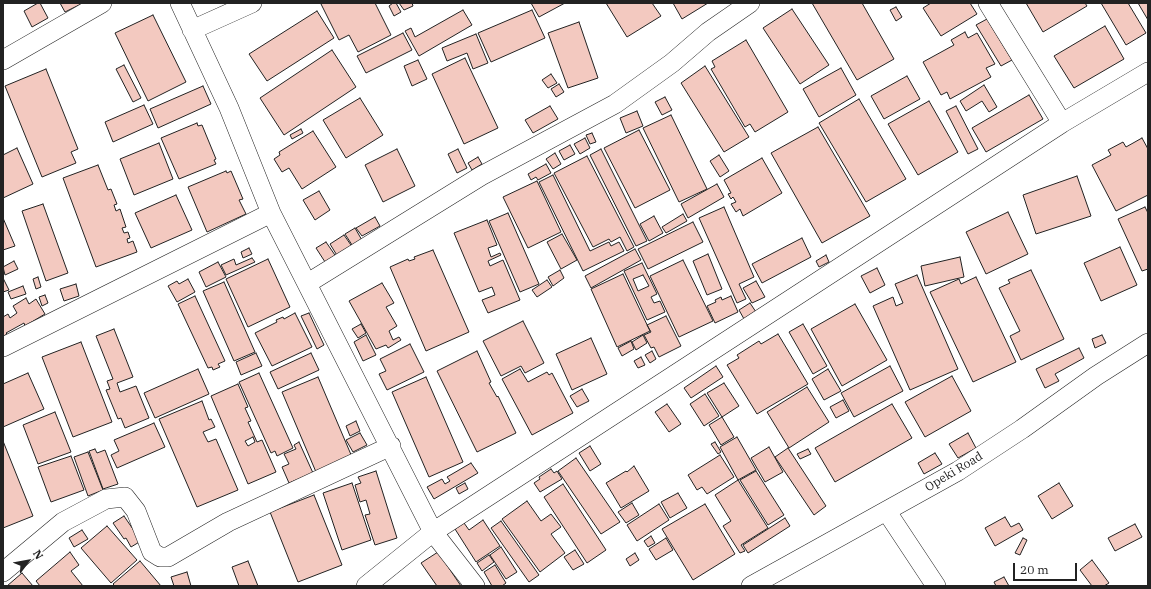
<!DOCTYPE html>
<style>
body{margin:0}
#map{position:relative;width:1151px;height:589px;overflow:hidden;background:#fff;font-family:"IBM Plex Serif",serif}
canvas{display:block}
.frame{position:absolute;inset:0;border:4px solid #222;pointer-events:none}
.north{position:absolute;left:8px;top:541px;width:40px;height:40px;-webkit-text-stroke:3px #fff;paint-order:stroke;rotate:58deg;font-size:11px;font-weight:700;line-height:16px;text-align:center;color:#222}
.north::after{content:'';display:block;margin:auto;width:14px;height:18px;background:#222;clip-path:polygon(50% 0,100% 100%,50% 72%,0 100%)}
.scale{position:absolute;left:1013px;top:563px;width:64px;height:18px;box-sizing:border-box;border:2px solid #222;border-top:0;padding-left:5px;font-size:12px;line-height:14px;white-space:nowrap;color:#222;-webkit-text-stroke:3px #fff;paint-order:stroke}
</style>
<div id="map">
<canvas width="1151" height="589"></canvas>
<div class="frame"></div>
<div class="north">N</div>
<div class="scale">20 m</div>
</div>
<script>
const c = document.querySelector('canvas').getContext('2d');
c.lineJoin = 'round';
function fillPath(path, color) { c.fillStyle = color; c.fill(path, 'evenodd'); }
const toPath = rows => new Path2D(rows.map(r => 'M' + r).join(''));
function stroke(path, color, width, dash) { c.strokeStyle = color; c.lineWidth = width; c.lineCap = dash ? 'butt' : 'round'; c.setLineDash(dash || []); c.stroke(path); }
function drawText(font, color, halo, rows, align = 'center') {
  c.font = font + ' "IBM Plex Serif",serif'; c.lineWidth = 3; c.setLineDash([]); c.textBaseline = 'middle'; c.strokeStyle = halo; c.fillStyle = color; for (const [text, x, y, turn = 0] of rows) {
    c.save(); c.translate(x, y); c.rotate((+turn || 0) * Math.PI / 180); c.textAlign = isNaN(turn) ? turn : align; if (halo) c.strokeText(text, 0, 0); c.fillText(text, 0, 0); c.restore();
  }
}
const building = toPath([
 [38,3,40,3,48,18,32,27,24,11,38,3],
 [60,3,83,3,65,12,60,3],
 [323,3,375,3,391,35,358,52,349,35,339,40,321,4,323,3],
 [393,3,396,3,401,12,394,16,389,6,393,3],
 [399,3,412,3,413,6,404,10,399,3],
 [531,3,565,3,539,17,531,3],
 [606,3,652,3,661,16,627,37,606,3],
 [673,3,708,3,682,19,673,3],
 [812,3,862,3,894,59,857,80,812,3],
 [931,3,970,3,977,14,941,36,923,8,931,3],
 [1026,3,1085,3,1087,6,1043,32,1026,3],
 [1101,3,1128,3,1146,33,1126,45,1101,3],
 [1138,3,1148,3,1148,20,1138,3],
 [896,7,902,17,896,21,890,10,896,7],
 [792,9,829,65,800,84,763,28,792,9],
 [463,10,472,25,419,56,405,31,411,28,415,37,463,10],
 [532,10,545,38,491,62,478,33,532,10],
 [317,11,334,38,267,81,249,54,317,11],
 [153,15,186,82,148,101,115,33,153,15],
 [987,19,1012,60,1001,66,976,25,987,19],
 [579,22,598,78,568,88,548,33,579,22],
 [1105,26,1124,59,1074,88,1054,56,1105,26],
 [965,32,968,38,977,33,995,64,986,68,991,77,950,99,947,92,941,95,923,62,954,45,951,40,965,32],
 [403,33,412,50,366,73,357,56,403,33],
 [476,34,488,63,473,69,467,53,447,61,442,48,476,34],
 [746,40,788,112,755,132,750,124,745,127,711,69,715,67,712,61,746,40],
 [332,50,356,87,284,135,260,98,332,50],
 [465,58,498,128,464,144,432,74,465,58],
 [418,60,427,79,412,86,404,66,418,60],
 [124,65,141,98,133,102,116,69,124,65],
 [705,66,749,137,724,152,681,83,705,66],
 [841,68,856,95,819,117,803,89,841,68],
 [46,69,78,149,71,152,76,163,42,177,5,86,46,69],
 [551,74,557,83,548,88,542,80,551,74],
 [907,76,920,99,884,119,871,96,907,76],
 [559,84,564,92,556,97,551,89,559,84],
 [984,85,997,107,989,112,982,101,966,111,960,101,984,85],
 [203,86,211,104,158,128,150,109,203,86],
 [1029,95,1043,119,986,152,972,128,1029,95],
 [665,97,672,110,662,115,655,102,665,97],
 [360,98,383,135,346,158,323,120,360,98],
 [859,99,906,179,866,202,819,123,859,99],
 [929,101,958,152,918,175,888,124,929,101],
 [144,105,153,124,113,142,105,122,144,105],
 [550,106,558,119,533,133,525,120,550,106],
 [956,106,978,149,968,154,946,111,956,106],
 [637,111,643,126,626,133,620,118,637,111],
 [671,115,707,189,679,202,643,128,671,115],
 [197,123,198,126,202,125,216,159,214,160,216,164,179,179,161,138,197,123],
 [818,127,870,216,822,243,771,153,818,127],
 [301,129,303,133,292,139,290,135,301,129],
 [639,130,670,190,635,208,604,148,639,130],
 [313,131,336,167,302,189,289,168,282,172,274,159,280,155,279,152,313,131],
 [592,133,596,142,590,144,586,135,592,133],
 [585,138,590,148,580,154,574,144,585,138],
 [1142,138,1148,149,1148,195,1116,211,1092,165,1111,155,1108,150,1123,142,1126,147,1142,138],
 [159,143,173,179,134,195,120,159,159,143],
 [570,145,575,154,564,160,559,151,570,145],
 [17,148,33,184,3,198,3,155,17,148],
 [397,149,415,186,383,202,365,165,397,149],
 [458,149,467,168,457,173,448,154,458,149],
 [601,149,647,241,636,246,590,155,601,149],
 [555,153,561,164,553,169,546,159,555,153],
 [719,155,729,171,720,177,710,161,719,155],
 [587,156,634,247,627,251,620,237,611,242,609,239,593,247,554,173,587,156],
 [478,157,482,164,472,170,468,163,478,157],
 [762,158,782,193,743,216,740,209,736,212,731,204,736,202,733,197,731,199,728,194,731,193,724,180,762,158],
 [546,164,551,173,538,180,536,177,531,180,528,174,546,164],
 [98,165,108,190,111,189,117,204,114,205,116,211,120,209,126,227,122,228,124,233,128,232,130,238,127,239,128,243,133,241,137,252,96,267,63,178,98,165],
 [226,171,227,173,231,171,243,199,239,200,246,214,207,232,188,187,226,171],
 [553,175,590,251,609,242,611,246,619,242,624,251,583,271,539,182,553,175],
 [1077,176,1091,216,1036,234,1023,195,1077,176],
 [537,181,561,232,528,248,503,197,537,181],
 [717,184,724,197,688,218,681,204,717,184],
 [319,191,330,210,315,220,303,200,319,191],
 [176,195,192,230,151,248,135,213,176,195],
 [43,204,68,273,46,281,22,211,43,204],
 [724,207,754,277,739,284,746,299,737,303,699,218,724,207],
 [1145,207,1148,213,1148,269,1142,271,1118,219,1145,207],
 [1008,212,1028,254,986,274,966,232,1008,212],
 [508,213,539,284,520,292,489,221,508,213],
 [683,214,687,221,666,233,662,227,683,214],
 [654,216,663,233,649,241,640,224,654,216],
 [375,217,380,226,362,236,356,228,375,217],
 [3,218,15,246,3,250,3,218],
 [487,220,497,245,488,248,491,257,500,253,501,255,488,261,490,266,503,260,520,300,488,313,482,300,495,295,492,287,479,292,454,233,487,220],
 [693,222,703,242,648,269,638,249,693,222],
 [355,228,363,242,354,248,345,234,355,228],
 [562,234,577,260,561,269,547,242,562,234],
 [344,235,353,248,338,257,330,244,344,235],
 [802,238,811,257,762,283,752,264,802,238],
 [326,242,337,258,327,265,316,248,326,242],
 [1120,247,1137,285,1101,301,1084,263,1120,247],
 [249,248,252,254,243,258,241,252,249,248],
 [635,249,641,260,591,288,585,276,635,249],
 [433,250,469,332,426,351,390,267,408,259,409,261,415,259,414,257,433,250],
 [708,254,722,289,707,295,693,261,708,254],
 [826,255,829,262,819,267,816,261,826,255],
 [960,257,964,277,925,286,921,266,960,257],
 [252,258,255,262,226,275,221,265,234,259,236,265,252,258],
 [268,259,290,307,248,327,226,279,268,259],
 [683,260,713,321,679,337,650,276,683,260],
 [14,261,18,269,5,275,3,267,14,261],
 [218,262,226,277,206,287,199,272,218,262],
 [642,263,657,294,651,297,654,303,660,301,665,312,647,320,624,271,642,263],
 [643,275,649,286,638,291,633,279,643,275],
 [877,268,885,285,870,293,861,276,877,268],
 [560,270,564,278,553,286,548,277,560,270],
 [1031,270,1064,339,1021,360,1010,336,1020,331,999,288,1010,283,1008,280,1031,270],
 [623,274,650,331,617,347,591,289,623,274],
 [917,275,958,369,910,390,873,306,893,297,896,306,903,303,895,284,917,275],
 [38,277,41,287,36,289,33,279,38,277],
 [976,277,1016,362,973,382,930,292,959,279,961,284,976,277],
 [3,278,9,290,3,292,3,278],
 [188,279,195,292,177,302,168,286,177,281,179,284,188,279],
 [547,280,552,287,537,297,532,290,547,280],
 [756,281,765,297,752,303,743,288,756,281],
 [224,282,255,352,234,361,203,291,224,282],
 [382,283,394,303,386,307,397,326,389,331,393,340,399,337,401,340,388,348,386,345,376,349,349,301,382,283],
 [76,284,79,296,64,301,60,289,76,284],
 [23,286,26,294,11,299,8,292,23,286],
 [45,295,48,303,42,306,39,297,45,295],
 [195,296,225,361,218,364,220,367,213,370,212,367,208,368,178,304,195,296],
 [731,296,738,312,715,323,707,306,716,302,715,300,721,297,722,300,731,296],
 [26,298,29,304,36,299,45,314,25,326,24,323,6,333,7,334,3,337,3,317,8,314,10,318,17,313,13,306,26,298],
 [750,303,756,312,744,319,739,310,750,303],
 [855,304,887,360,842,386,811,329,855,304],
 [295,313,312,347,272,366,255,333,277,322,276,320,283,317,284,319,295,313],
 [309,313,324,345,317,349,301,316,309,313],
 [666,316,681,346,659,357,654,347,651,348,644,335,651,332,647,325,666,316],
 [523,321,544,363,525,373,521,366,501,376,483,341,523,321],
 [361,324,366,333,358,338,352,329,361,324],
 [803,324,827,366,813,374,789,332,803,324],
 [114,329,133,377,117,383,120,392,136,386,149,418,125,428,121,418,118,419,106,390,110,389,107,381,113,379,96,336,114,329],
 [778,334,808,384,757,414,727,365,739,358,737,355,759,341,761,344,778,334],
 [366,335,376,355,363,361,354,342,366,335],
 [643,335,647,343,636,350,632,342,643,335],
 [1102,335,1106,343,1095,348,1092,339,1102,335],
 [591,338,607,374,572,390,556,354,591,338],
 [631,341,634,349,622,356,618,348,631,341],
 [81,342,112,422,73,437,42,357,81,342],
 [410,344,424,372,387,390,379,374,386,371,380,359,410,344],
 [1079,348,1084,358,1055,374,1059,381,1045,388,1036,369,1079,348],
 [477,351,491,382,489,383,497,397,498,396,516,433,477,452,437,371,477,351],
 [652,351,656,359,650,363,645,355,652,351],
 [256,353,262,366,241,375,236,362,256,353],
 [311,353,319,370,278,389,270,372,311,353],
 [641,357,645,365,638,368,634,361,641,357],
 [716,366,723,377,691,398,684,388,716,366],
 [890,366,903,391,854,417,841,393,890,366],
 [198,369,209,394,155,418,144,393,198,369],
 [520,369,528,382,547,372,549,375,552,373,573,413,532,435,502,379,520,369],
 [828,369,841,391,824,400,812,379,828,369],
 [28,373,44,409,3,427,3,384,28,373],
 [259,373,293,448,277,456,275,451,271,453,239,382,259,373],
 [952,376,971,411,925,437,905,402,952,376],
 [318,377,352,457,316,472,282,392,318,377],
 [426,377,463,462,429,477,392,392,426,377],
 [724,383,739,406,722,417,707,393,724,383],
 [238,384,248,407,245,408,251,421,248,422,257,442,262,440,276,472,248,484,211,396,238,384],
 [253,437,255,442,248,446,245,441,253,437],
 [807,387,829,422,789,448,767,412,807,387],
 [582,389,589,401,577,407,570,396,582,389],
 [705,394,719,416,704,426,690,404,705,394],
 [843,400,849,411,836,418,830,407,843,400],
 [202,401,209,420,211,419,215,427,203,432,208,442,216,439,238,490,197,507,159,419,202,401],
 [667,404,681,424,669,432,655,412,667,404],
 [892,404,912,438,835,482,815,448,892,404],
 [55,412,71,452,38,464,23,425,55,412],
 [722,417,734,437,721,445,709,425,722,417],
 [356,421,360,431,350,436,346,426,356,421],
 [154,423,165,447,117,468,111,455,119,451,114,440,154,423],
 [360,433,367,445,353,452,346,440,360,433],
 [968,433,976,448,958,458,949,444,968,433],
 [737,437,756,470,738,480,720,447,737,437],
 [3,441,33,516,3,528,3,441],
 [299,442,313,473,289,483,282,467,289,464,284,454,296,449,294,445,299,442],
 [715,442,721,452,718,454,711,444,715,442],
 [590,446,601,464,590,471,579,453,590,446],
 [769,447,783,472,765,482,751,458,769,447],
 [788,448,826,506,814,515,775,457,788,448],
 [95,449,97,453,105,450,118,484,103,489,89,451,95,449],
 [808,449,811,454,800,459,797,454,808,449],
 [88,452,103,490,88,496,74,457,88,452],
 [935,453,942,464,924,474,918,463,935,453],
 [720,455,734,477,707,494,702,487,697,490,688,475,720,455],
 [71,456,84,490,51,502,38,467,71,456],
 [576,458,620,522,601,534,558,471,576,458],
 [471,463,478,473,434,499,427,487,442,479,445,484,450,481,447,477,471,463],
 [634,466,649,491,621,508,606,483,626,471,627,472,634,466],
 [551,469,554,473,557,471,562,479,540,492,534,483,540,479,539,477,551,469],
 [376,471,397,538,375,545,365,515,370,514,366,500,360,502,355,485,361,483,358,477,376,471],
 [756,471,784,515,768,525,740,480,756,471],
 [738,480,768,528,741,545,745,551,740,553,723,526,731,521,715,495,738,480],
 [352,483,371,540,342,550,323,493,352,483],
 [465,483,468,489,459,494,456,488,465,483],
 [1059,483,1073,506,1052,519,1038,496,1059,483],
 [563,484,606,550,587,563,544,497,563,484],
 [678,493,687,508,670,518,661,502,678,493],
 [314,495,342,565,298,582,270,512,314,495],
 [527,501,541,521,551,514,561,527,551,534,565,553,540,572,502,519,527,501],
 [632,503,639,515,626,523,618,512,632,503],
 [659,504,669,520,637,541,627,525,659,504],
 [705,504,735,554,693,580,662,529,705,504],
 [124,516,141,541,131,547,126,538,124,539,113,523,124,516],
 [1005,517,1011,527,1019,523,1023,530,995,546,985,528,1005,517],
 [785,518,790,526,748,553,743,545,785,518],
 [483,520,500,546,476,562,455,529,464,523,469,530,483,520],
 [501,521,539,575,529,582,491,528,501,521],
 [1135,524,1142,537,1115,551,1108,538,1135,524],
 [107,526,137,560,111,583,81,548,107,526],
 [82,530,88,539,74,547,69,538,82,530],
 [651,536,655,543,648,547,644,541,651,536],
 [666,538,673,550,656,560,649,549,666,538],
 [1023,538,1027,540,1020,555,1015,553,1023,538],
 [501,547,517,572,506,579,490,555,501,547],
 [575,550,584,564,573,570,564,557,575,550],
 [70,552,79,565,71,571,83,586,40,586,36,581,70,552],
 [438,552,461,586,437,586,421,563,438,552],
 [635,553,639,560,630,566,626,559,635,553],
 [489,555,494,562,482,571,477,563,489,555],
 [1092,560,1109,583,1104,586,1092,586,1080,570,1092,560],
 [140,561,161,586,115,586,113,584,140,561],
 [248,561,258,586,239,586,232,567,248,561],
 [495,565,506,583,502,586,492,586,484,572,495,565],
 [187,572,191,586,174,586,171,577,187,572],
 [22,573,33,586,7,586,22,573],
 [1004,577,1009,586,996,586,994,582,1004,577]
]);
fillPath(building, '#f3c9c0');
stroke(building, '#222', 1);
const minor = toPath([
 [180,3,229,108,271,213,433,532,475,586],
 [988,3,1062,123],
 [192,30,252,3],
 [3,60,102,3],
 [308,283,481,176,615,104,672,63,708,32,750,3],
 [3,347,271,213],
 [887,512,936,586],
 [3,572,63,522,106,499,125,497,136,511,152,552,160,557,168,557,228,522,391,446],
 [366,586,433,532,1062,123,1148,72],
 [751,586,958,471,1022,429,1096,376,1148,343]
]);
stroke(minor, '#222', 20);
stroke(minor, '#fff', 19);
drawText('12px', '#222', '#fff', [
 ["Opeki Road",954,472,-31]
]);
</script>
